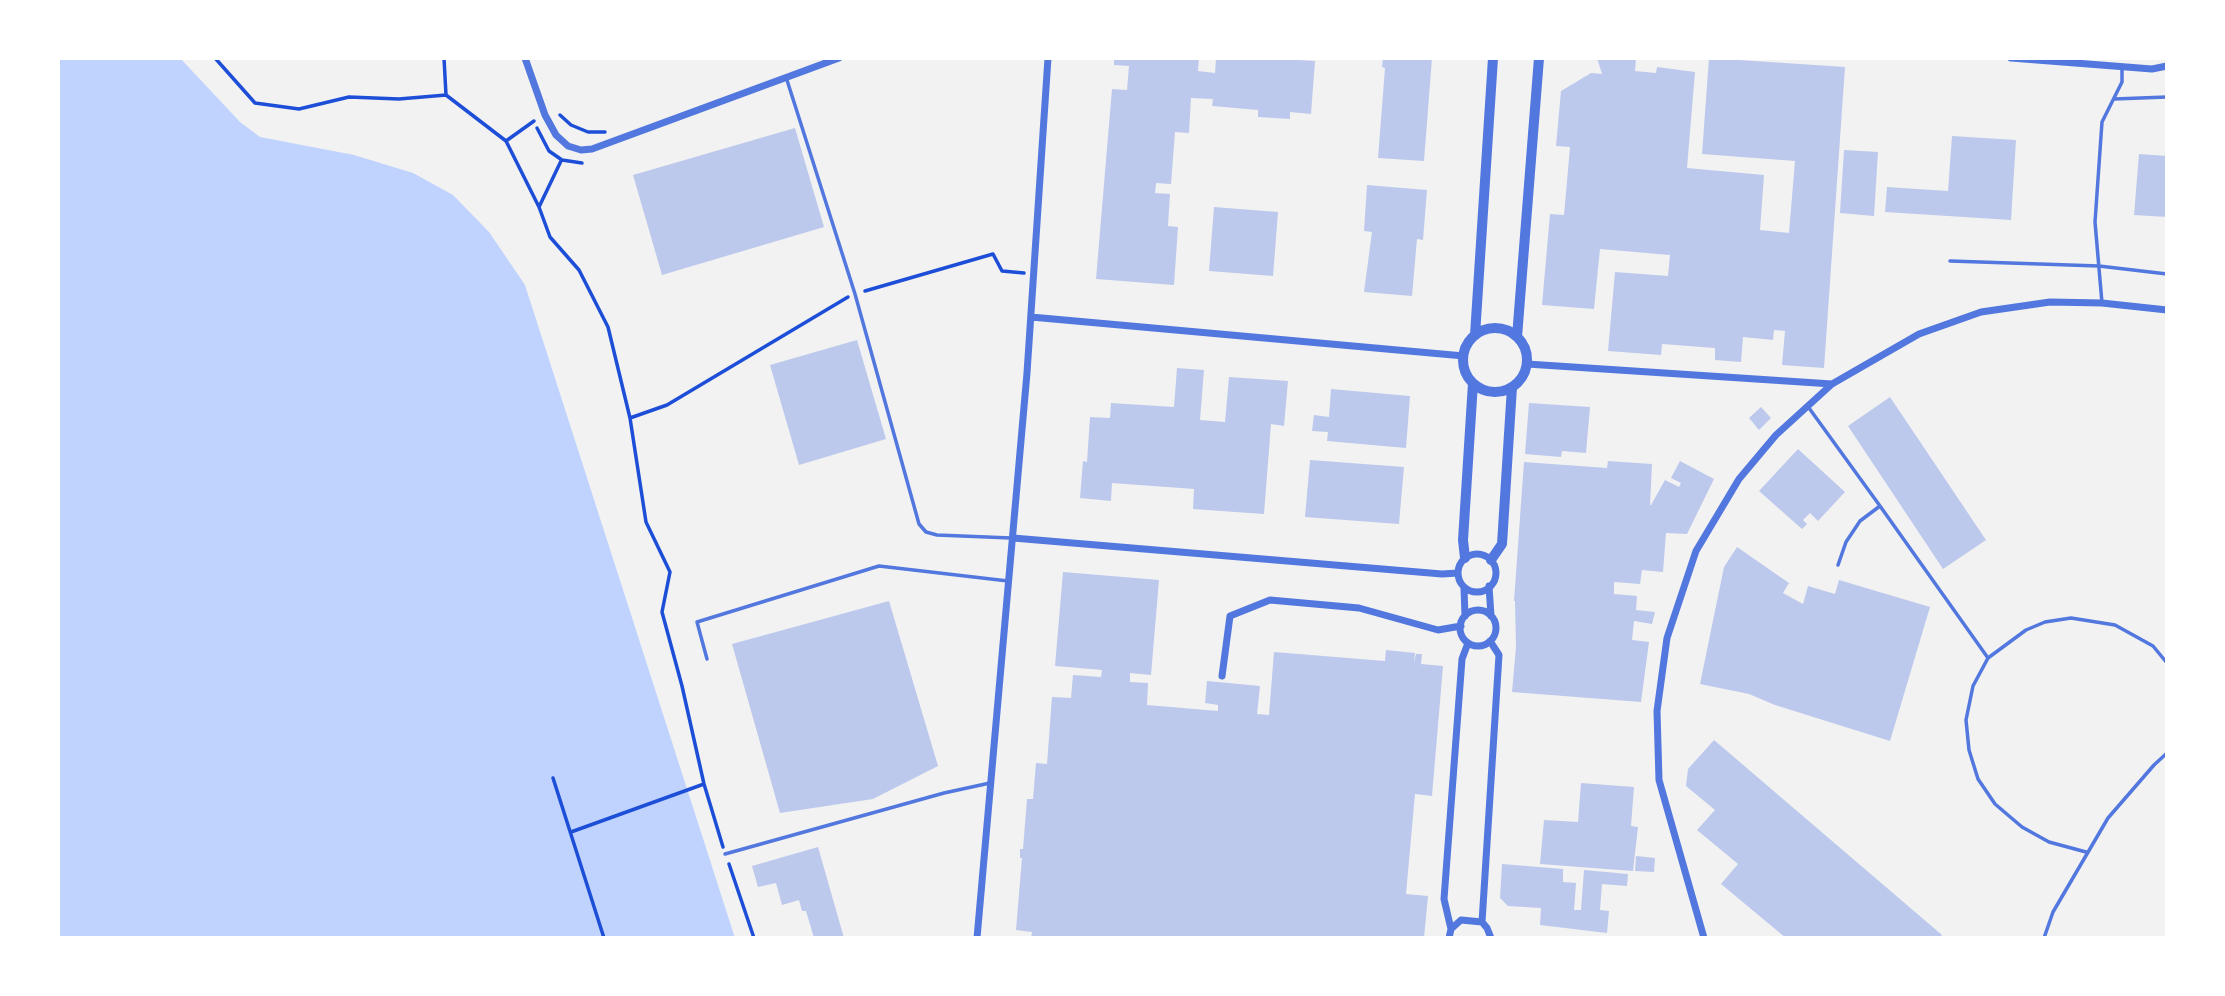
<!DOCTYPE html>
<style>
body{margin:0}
#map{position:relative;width:2225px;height:996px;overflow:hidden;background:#f2f2f2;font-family:"Playfair Display",serif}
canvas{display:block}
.frame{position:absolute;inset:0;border:60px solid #fff;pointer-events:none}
</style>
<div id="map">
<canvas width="2225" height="996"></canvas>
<div class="frame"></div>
</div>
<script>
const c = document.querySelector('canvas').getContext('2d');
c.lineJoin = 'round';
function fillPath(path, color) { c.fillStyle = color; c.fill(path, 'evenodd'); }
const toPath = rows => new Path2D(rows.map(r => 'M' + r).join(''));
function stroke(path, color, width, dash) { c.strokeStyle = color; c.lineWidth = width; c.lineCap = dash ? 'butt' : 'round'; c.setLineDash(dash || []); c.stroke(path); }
fillPath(toPath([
 [58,58,180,58,240,122,260,137,354,155,413,173,453,195,489,232,525,285,735,938,58,938]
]), '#bfd3fe');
fillPath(toPath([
 [1114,58,1199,58,1198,71,1215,73,1216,58,1267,58,1315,61,1311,114,1290,112,1290,119,1258,117,1258,110,1212,106,1213,99,1191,98,1189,133,1175,132,1171,184,1156,183,1155,193,1170,194,1168,226,1178,227,1174,285,1096,279,1112,89,1127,90,1129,66,1114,65],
 [1383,58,1432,58,1424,161,1378,158,1385,68,1382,67],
 [1597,58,1636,58,1635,71,1656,73,1657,67,1695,72,1687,168,1764,175,1760,230,1789,233,1795,161,1702,154,1709,58,1845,67,1824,368,1782,365,1785,331,1774,330,1773,340,1743,337,1741,362,1715,360,1715,348,1662,344,1661,355,1608,351,1615,272,1668,276,1670,255,1600,249,1594,309,1542,305,1550,214,1564,215,1570,147,1556,146,1561,91,1591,73,1602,74],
 [795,128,824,227,662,275,633,175],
 [1952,136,2016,140,2011,220,1885,212,1887,187,1948,191],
 [1844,150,1878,152,1874,216,1840,213],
 [2139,154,2167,156,2167,217,2134,215],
 [1367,185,1427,190,1423,240,1417,239,1412,296,1364,292,1372,232,1364,231],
 [1214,207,1278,212,1273,276,1209,271],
 [857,340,886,439,799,465,770,365],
 [1177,368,1204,370,1200,420,1225,422,1229,377,1288,381,1284,426,1271,424,1264,514,1193,509,1194,489,1112,483,1111,501,1080,498,1083,461,1087,462,1090,417,1110,418,1111,403,1174,407],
 [1331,389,1410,396,1406,448,1327,441,1328,432,1312,431,1314,415,1329,417],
 [1890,397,1986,540,1943,569,1848,426],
 [1529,403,1590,407,1586,453,1562,451,1561,457,1525,454],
 [1761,407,1771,418,1759,430,1749,418],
 [1798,449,1845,492,1818,521,1810,513,1803,520,1807,524,1802,529,1759,491],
 [1310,460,1404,467,1399,524,1305,517],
 [1608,461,1652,464,1650,505,1651,505,1665,480,1679,487,1681,483,1671,478,1680,461,1714,479,1687,534,1666,533,1663,572,1642,570,1640,584,1614,582,1614,594,1637,596,1636,610,1655,612,1652,624,1634,621,1632,640,1649,642,1641,702,1512,692,1516,647,1515,601,1514,601,1524,462,1607,468],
 [1737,547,1789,583,1783,593,1803,604,1808,586,1835,594,1839,580,1930,607,1890,741,1775,705,1749,694,1700,684,1724,567],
 [1063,572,1159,580,1151,675,1130,673,1130,682,1148,683,1147,705,1218,711,1218,705,1205,703,1207,681,1260,686,1257,714,1269,715,1274,652,1385,661,1386,650,1415,653,1414,663,1416,654,1422,654,1421,664,1443,666,1432,796,1415,794,1406,894,1428,896,1424,938,1031,938,1032,932,1016,930,1022,858,1020,858,1020,849,1023,849,1027,799,1033,799,1036,763,1047,764,1052,697,1071,698,1073,675,1101,677,1102,670,1055,666],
 [889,601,938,766,873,799,780,813,732,644],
 [1714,740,1942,935,1939,938,1786,938,1721,884,1738,864,1697,830,1715,810,1686,786,1688,769],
 [1581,783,1634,787,1631,826,1638,827,1633,871,1540,864,1544,820,1578,822],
 [818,847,844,938,814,938,806,911,802,911,799,900,782,905,776,883,758,887,752,866],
 [1636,856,1655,858,1654,872,1635,871],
 [1502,864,1563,869,1563,882,1576,883,1574,910,1581,910,1584,870,1628,874,1627,886,1602,884,1600,910,1609,911,1607,933,1540,925,1541,908,1508,906,1500,898]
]), '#bdc9ec');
stroke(toPath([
 [215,58,255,103,299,109,349,97,399,99,446,95,506,141,539,207,550,237,579,270,608,327,630,418,646,522,670,572,662,612,682,686,704,784,723,847],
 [444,58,446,95],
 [560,115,571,125,588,132,605,132],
 [537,128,549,151,562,160,582,163],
 [506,141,534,121],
 [539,207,561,161],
 [865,291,993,254,1002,271,1024,273],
 [630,418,667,405,848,297],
 [553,778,604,938],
 [571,832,704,784],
 [729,864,754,938]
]), '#1d4ed8', 3.5);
stroke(toPath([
 [786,77,855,294,919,524,926,532,937,535,1011,538],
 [2114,99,2167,97],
 [1950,261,2099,266,2167,274],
 [2102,303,2095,222,2102,122,2122,82,2122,68],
 [1809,408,1880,506,1860,521,1846,542,1838,565],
 [1880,506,1988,658],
 [707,659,697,622,879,566,1008,581],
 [2086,852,2049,842,2022,827,1995,804,1978,779,1969,750,1966,720,1973,686,1988,658,2026,630,2045,622,2071,618,2115,625,2153,646,2167,663],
 [725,854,944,793,990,783],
 [2044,938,2053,912,2108,818,2154,765,2167,753]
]), '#5277de', 3.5);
stroke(toPath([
 [525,58,545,115,556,135,568,146,581,150,592,149,839,58],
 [2011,58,2152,69,2167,66],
 [1031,317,1464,356],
 [1527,364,1832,384],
 [1013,538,1442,574,1458,573],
 '1458 573a19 19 0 1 1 38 0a19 19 0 1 1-38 0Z',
 [1489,586,1491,616],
 [1464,588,1465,616],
 '1460 628a18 18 0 1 1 36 0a18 18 0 1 1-36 0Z',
 [1222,676,1230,616,1270,600,1359,608,1438,630,1461,626],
 [1482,922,1499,655,1490,641],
 [1451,929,1444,899,1462,659,1468,643],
 [977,938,1027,373,1048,58],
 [1449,938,1451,929,1461,920,1482,922,1487,928,1491,938],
 [1704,938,1659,780,1657,711,1667,638,1696,551,1739,479,1776,435,1832,384,1919,334,1981,312,2050,302,2102,303,2167,310]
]), '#5277de', 7);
stroke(toPath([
 '1463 360a32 32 0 1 1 64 0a32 32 0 1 1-64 0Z',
 [1475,335,1493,58],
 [1517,337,1539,58],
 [1465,558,1463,540,1473,383],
 [1491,560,1502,544,1512,387]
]), '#5277de', 10);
</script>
